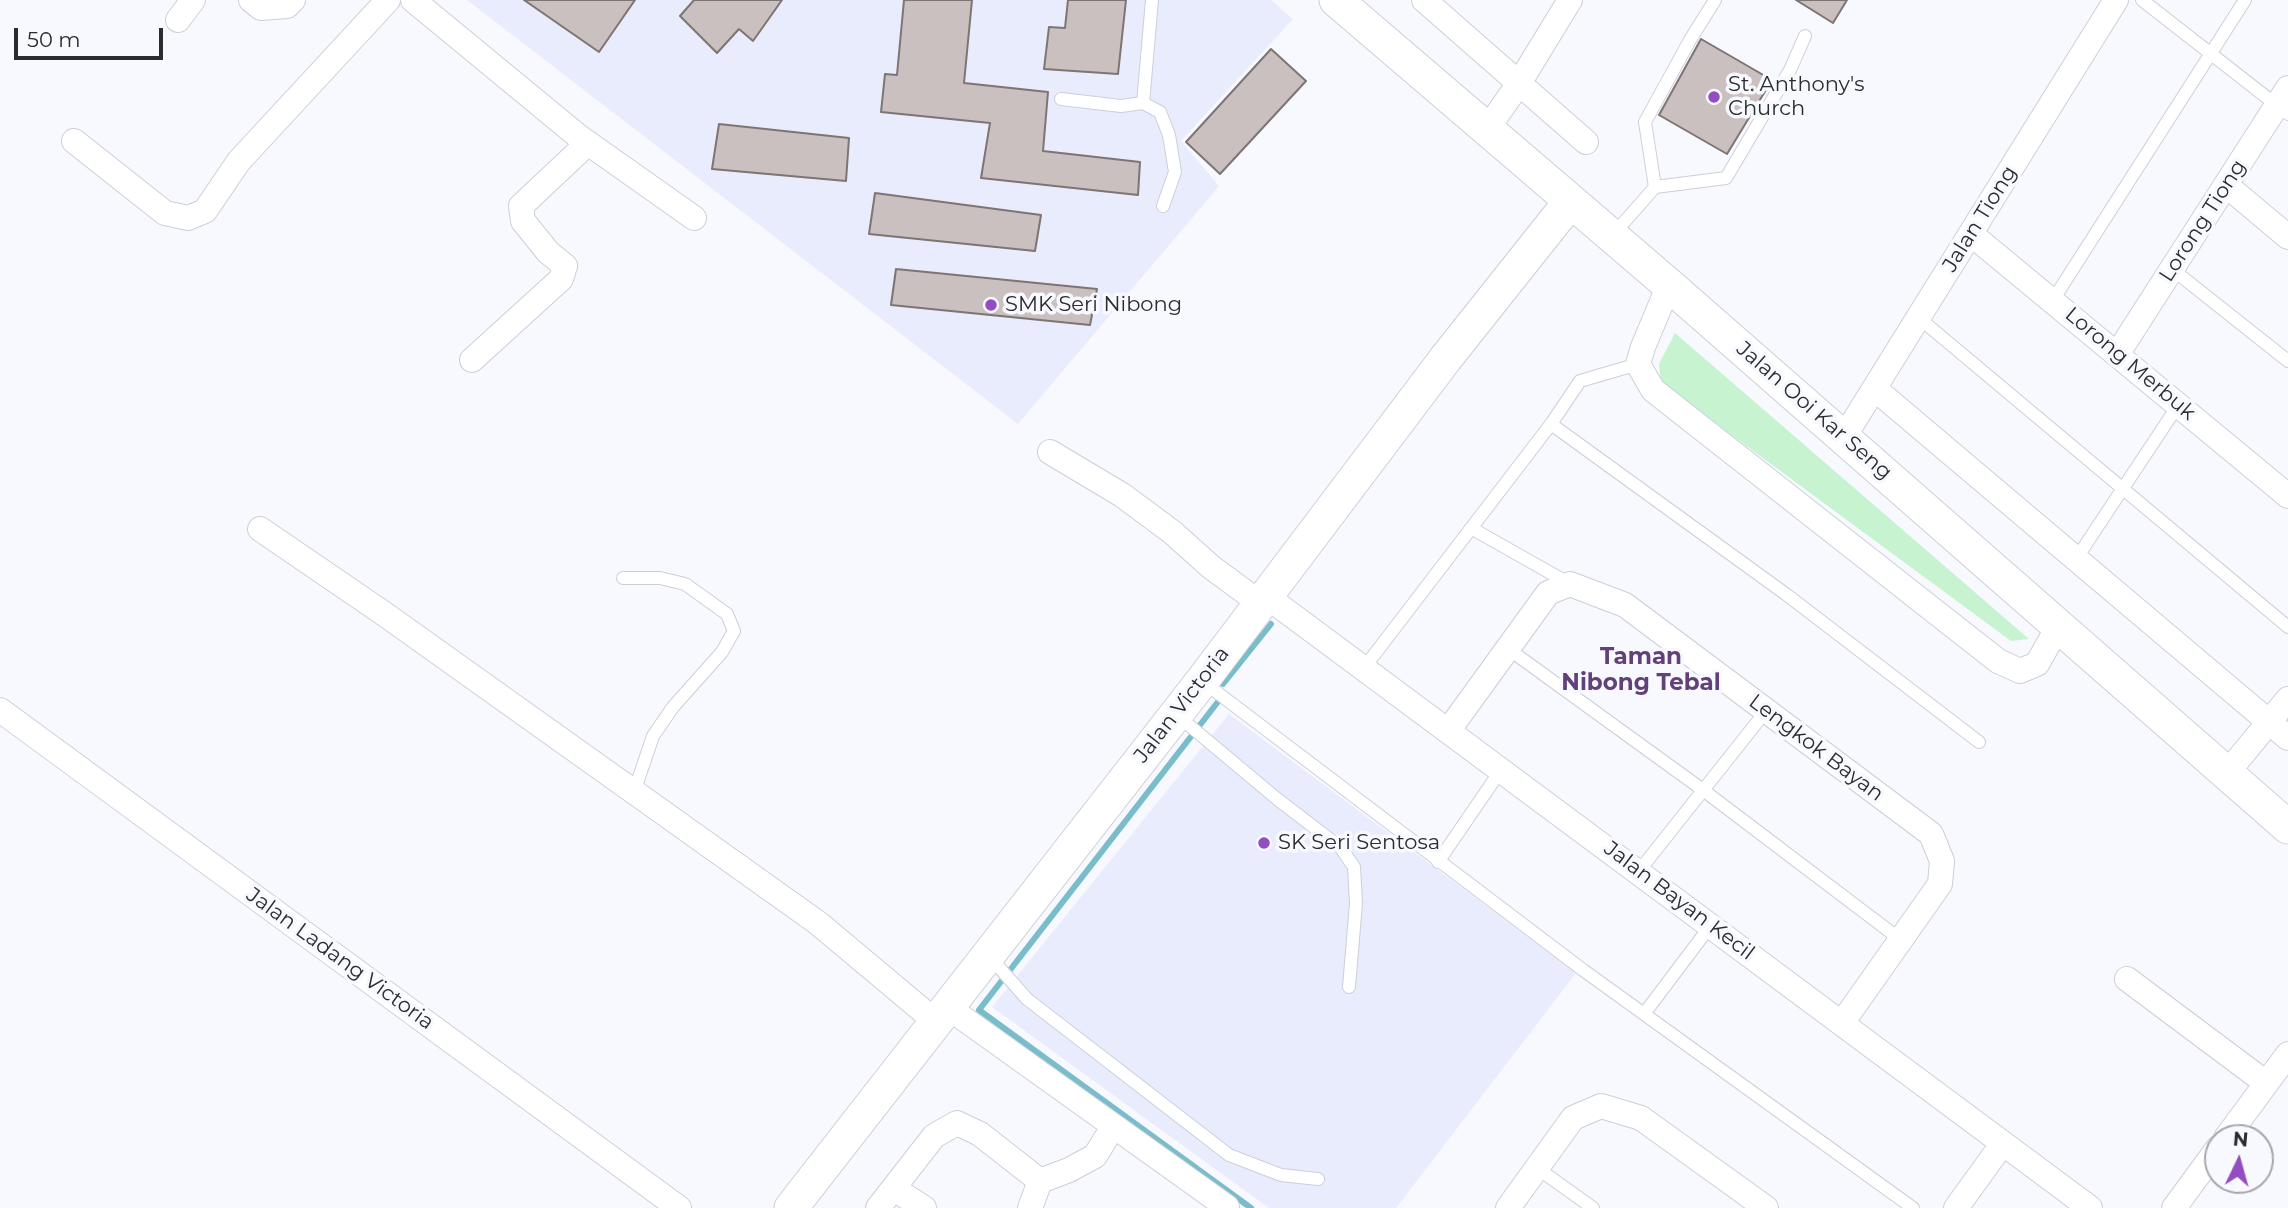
<!DOCTYPE html>
<style>
body{margin:0}
#map{position:relative;width:2288px;height:1208px;overflow:hidden;background:#f7f9fe;font-family:Montserrat,sans-serif}
canvas{display:block}
.north{position:absolute;left:2204px;top:1124px;width:70px;height:70px;box-sizing:border-box;background:#f7f9fe;border:2px solid #a5a7ab;border-radius:50%;rotate:5deg;font-size:19px;font-weight:700;line-height:28px;text-align:center;color:#2b2c2f}
.north::after{content:'';display:block;margin:auto;width:24px;height:32px;background:#944dc1;clip-path:polygon(50% 0,100% 100%,50% 72%,0 100%)}
.scale{position:absolute;left:14px;top:28px;width:149px;height:32px;box-sizing:border-box;border:4px solid #2b2c2f;border-top:0;padding-left:9px;font-size:21px;line-height:24px;white-space:nowrap;color:#2b2c2f;-webkit-text-stroke:5px #f7f9fe;paint-order:stroke}
</style>
<div id="map">
<canvas width="2288" height="1208"></canvas>
<div class="north">N</div>
<div class="scale">50 m</div>
</div>
<script>
const c = document.querySelector('canvas').getContext('2d');
c.lineJoin = 'round';
function fillPath(path, color) { c.fillStyle = color; c.fill(path, 'evenodd'); }
const toPath = rows => new Path2D(rows.map(r => 'M' + r).join(''));
function stroke(path, color, width, dash) { c.strokeStyle = color; c.lineWidth = width; c.lineCap = dash ? 'butt' : 'round'; c.setLineDash(dash || []); c.stroke(path); }
function drawText(font, color, halo, rows, align = 'center') {
  c.font = font + ' Montserrat,sans-serif'; c.lineWidth = 7; c.setLineDash([]); c.textBaseline = 'middle'; c.strokeStyle = halo; c.fillStyle = color; for (const [text, x, y, turn = 0] of rows) {
    c.save(); c.translate(x, y); c.rotate((+turn || 0) * Math.PI / 180); c.textAlign = isNaN(turn) ? turn : align; if (halo) c.strokeText(text, 0, 0); c.fillText(text, 0, 0); c.restore();
  }
}
fillPath(toPath([
 [467,0,1271,0,1293,19,1181,141,1219,186,1018,424],
 [1229,714,1576,973,1396,1208,1269,1208,992,1007]
]), '#e9ecfc');
fillPath(toPath([
 [1675,333,2029,639,2011,641,1661,383,1659,364]
]), '#c7f3d1');
stroke(toPath([
 [1223,684,1271,624],
 [1217,703,979,1010,1251,1208]
]), '#7abdca', 6);
const building = toPath([
 [524,0,635,0,599,52,524,0],
 [694,0,782,0,753,41,739,29,717,53,680,16,694,0],
 [904,0,972,0,964,83,1048,92,1043,151,1140,162,1138,195,981,178,990,123,881,112,885,74,897,75,904,0],
 [1068,0,1126,0,1118,74,1044,69,1049,27,1065,28,1068,0],
 [1796,0,1847,0,1833,23,1796,0],
 [1701,39,1772,80,1727,154,1659,115,1701,39],
 [1271,49,1306,81,1220,174,1186,142,1271,49],
 [719,124,849,138,846,181,712,169,719,124],
 [875,193,1041,215,1035,251,869,234,875,193],
 [896,269,1097,289,1090,325,891,305,896,269]
]);
fillPath(building, '#cac0bf');
stroke(building, '#7d7473', 2);
const lane = toPath([
 [2142,0,2288,114],
 [1061,99,1121,106,1143,103,1152,0],
 [1143,103,1160,112,1169,135,1175,172,1163,206],
 [1655,187,1726,178,1790,70,1805,36],
 [1612,236,1655,187,1645,122,1690,40,1715,0],
 [2172,269,2288,361],
 [2053,300,2245,0],
 [1919,318,2288,627],
 [1551,424,1787,595,1979,742],
 [1471,528,1570,584],
 [2076,559,2179,404],
 [623,578,660,578,685,584,727,614,734,631,722,652,673,707,653,736,634,792],
 [1507,648,1703,790,1901,940],
 [1364,668,1551,424,1580,381,1638,364],
 [1202,681,1583,970,1913,1208],
 [1178,716,1276,798,1341,848,1354,867,1356,903,1349,987],
 [1438,862,1501,770],
 [1639,871,1766,711],
 [989,956,1027,999,1229,1155,1281,1175,1318,1179],
 [1644,1014,1711,925],
 [1537,1168,1593,1208]
]);
const street = toPath([
 [251,0,261,8,287,6,293,0],
 [413,0,578,136,694,218],
 [1424,0,1586,142],
 [178,20,193,0],
 [1487,129,1518,85,1570,0],
 [74,141,165,213,188,218,205,211,239,161,388,0],
 [2226,185,2288,237],
 [1971,234,2288,496],
 [1669,285,1643,347,1638,364,1653,390,1998,661,2020,671,2037,664,2058,627],
 [2118,353,2288,88],
 [472,360,561,279,565,266,548,252,523,221,521,206,588,143],
 [1875,389,2288,738],
 [1844,437,2116,0],
 [1050,452,1122,495,1172,532,1211,567,1260,603],
 [260,529,383,613,818,923,935,1021],
 [1266,596,2090,1208],
 [0,710,679,1208],
 [1448,731,1548,593,1570,584,1625,605,1931,834,1942,861,1940,884,1842,1023],
 [2227,773,2288,699],
 [2127,979,2266,1083],
 [946,1006,1227,1207],
 [2226,1138,2288,1054],
 [894,1189,924,1208],
 [878,1208,934,1136,957,1123,980,1134,1040,1181],
 [1030,1208,1040,1181,1069,1170,1095,1156,1113,1127],
 [1508,1208,1573,1118,1601,1106,1641,1118,1766,1208],
 [1956,1208,2003,1143],
 [2174,1208,2218,1148]
]);
const secondary = toPath([
 [1336,0,1669,285,2288,827],
 [791,1208,1202,681,1446,358,1570,202]
]);
stroke(lane, '#cdcfd7', 14);
stroke(street, '#cdcfd7', 26);
stroke(secondary, '#cdcfd7', 35);
stroke(lane, '#fff', 12);
stroke(street, '#fff', 24);
stroke(secondary, '#fff', 33);
for (const [x, y, r, color] of [
 [1714,97,7,"#944dc1"],
 [991,305,7,"#944dc1"],
 [1264,843,7,"#944dc1"]
]) { const dot = new Path2D(); dot.arc(x, y, r, 0, 2 * Math.PI); c.fillStyle = color; c.fill(dot); stroke(dot, '#f7f9fe', 2.5); }
drawText('21px', '#2b2c2f', '#f7f9fe', [
 ["St. Anthony's",1728,85],
 ["Church",1728,109],
 ["SMK Seri Nibong",1005,305],
 ["SK Seri Sentosa",1278,843]
], 'left');
drawText('21px', '#2b2c2f', '#f7f9fe', [
 ["Jalan Tiong",1980,219,-58],
 ["Lorong Tiong",2203,221,-57],
 ["Lorong Merbuk",2130,364,40],
 ["Jalan Ooi Kar Seng",1814,411,41],
 ["Jalan Victoria",1182,705,-52],
 ["Lengkok Bayan",1816,748,37],
 ["Jalan Bayan Kecil",1679,901,37],
 ["Jalan Ladang Victoria",340,959,36]
]);
drawText('bold 23px', '#62407a', '#f7f9fe', [
 ["Taman",1641,657],
 ["Nibong Tebal",1641,683]
]);
</script>
